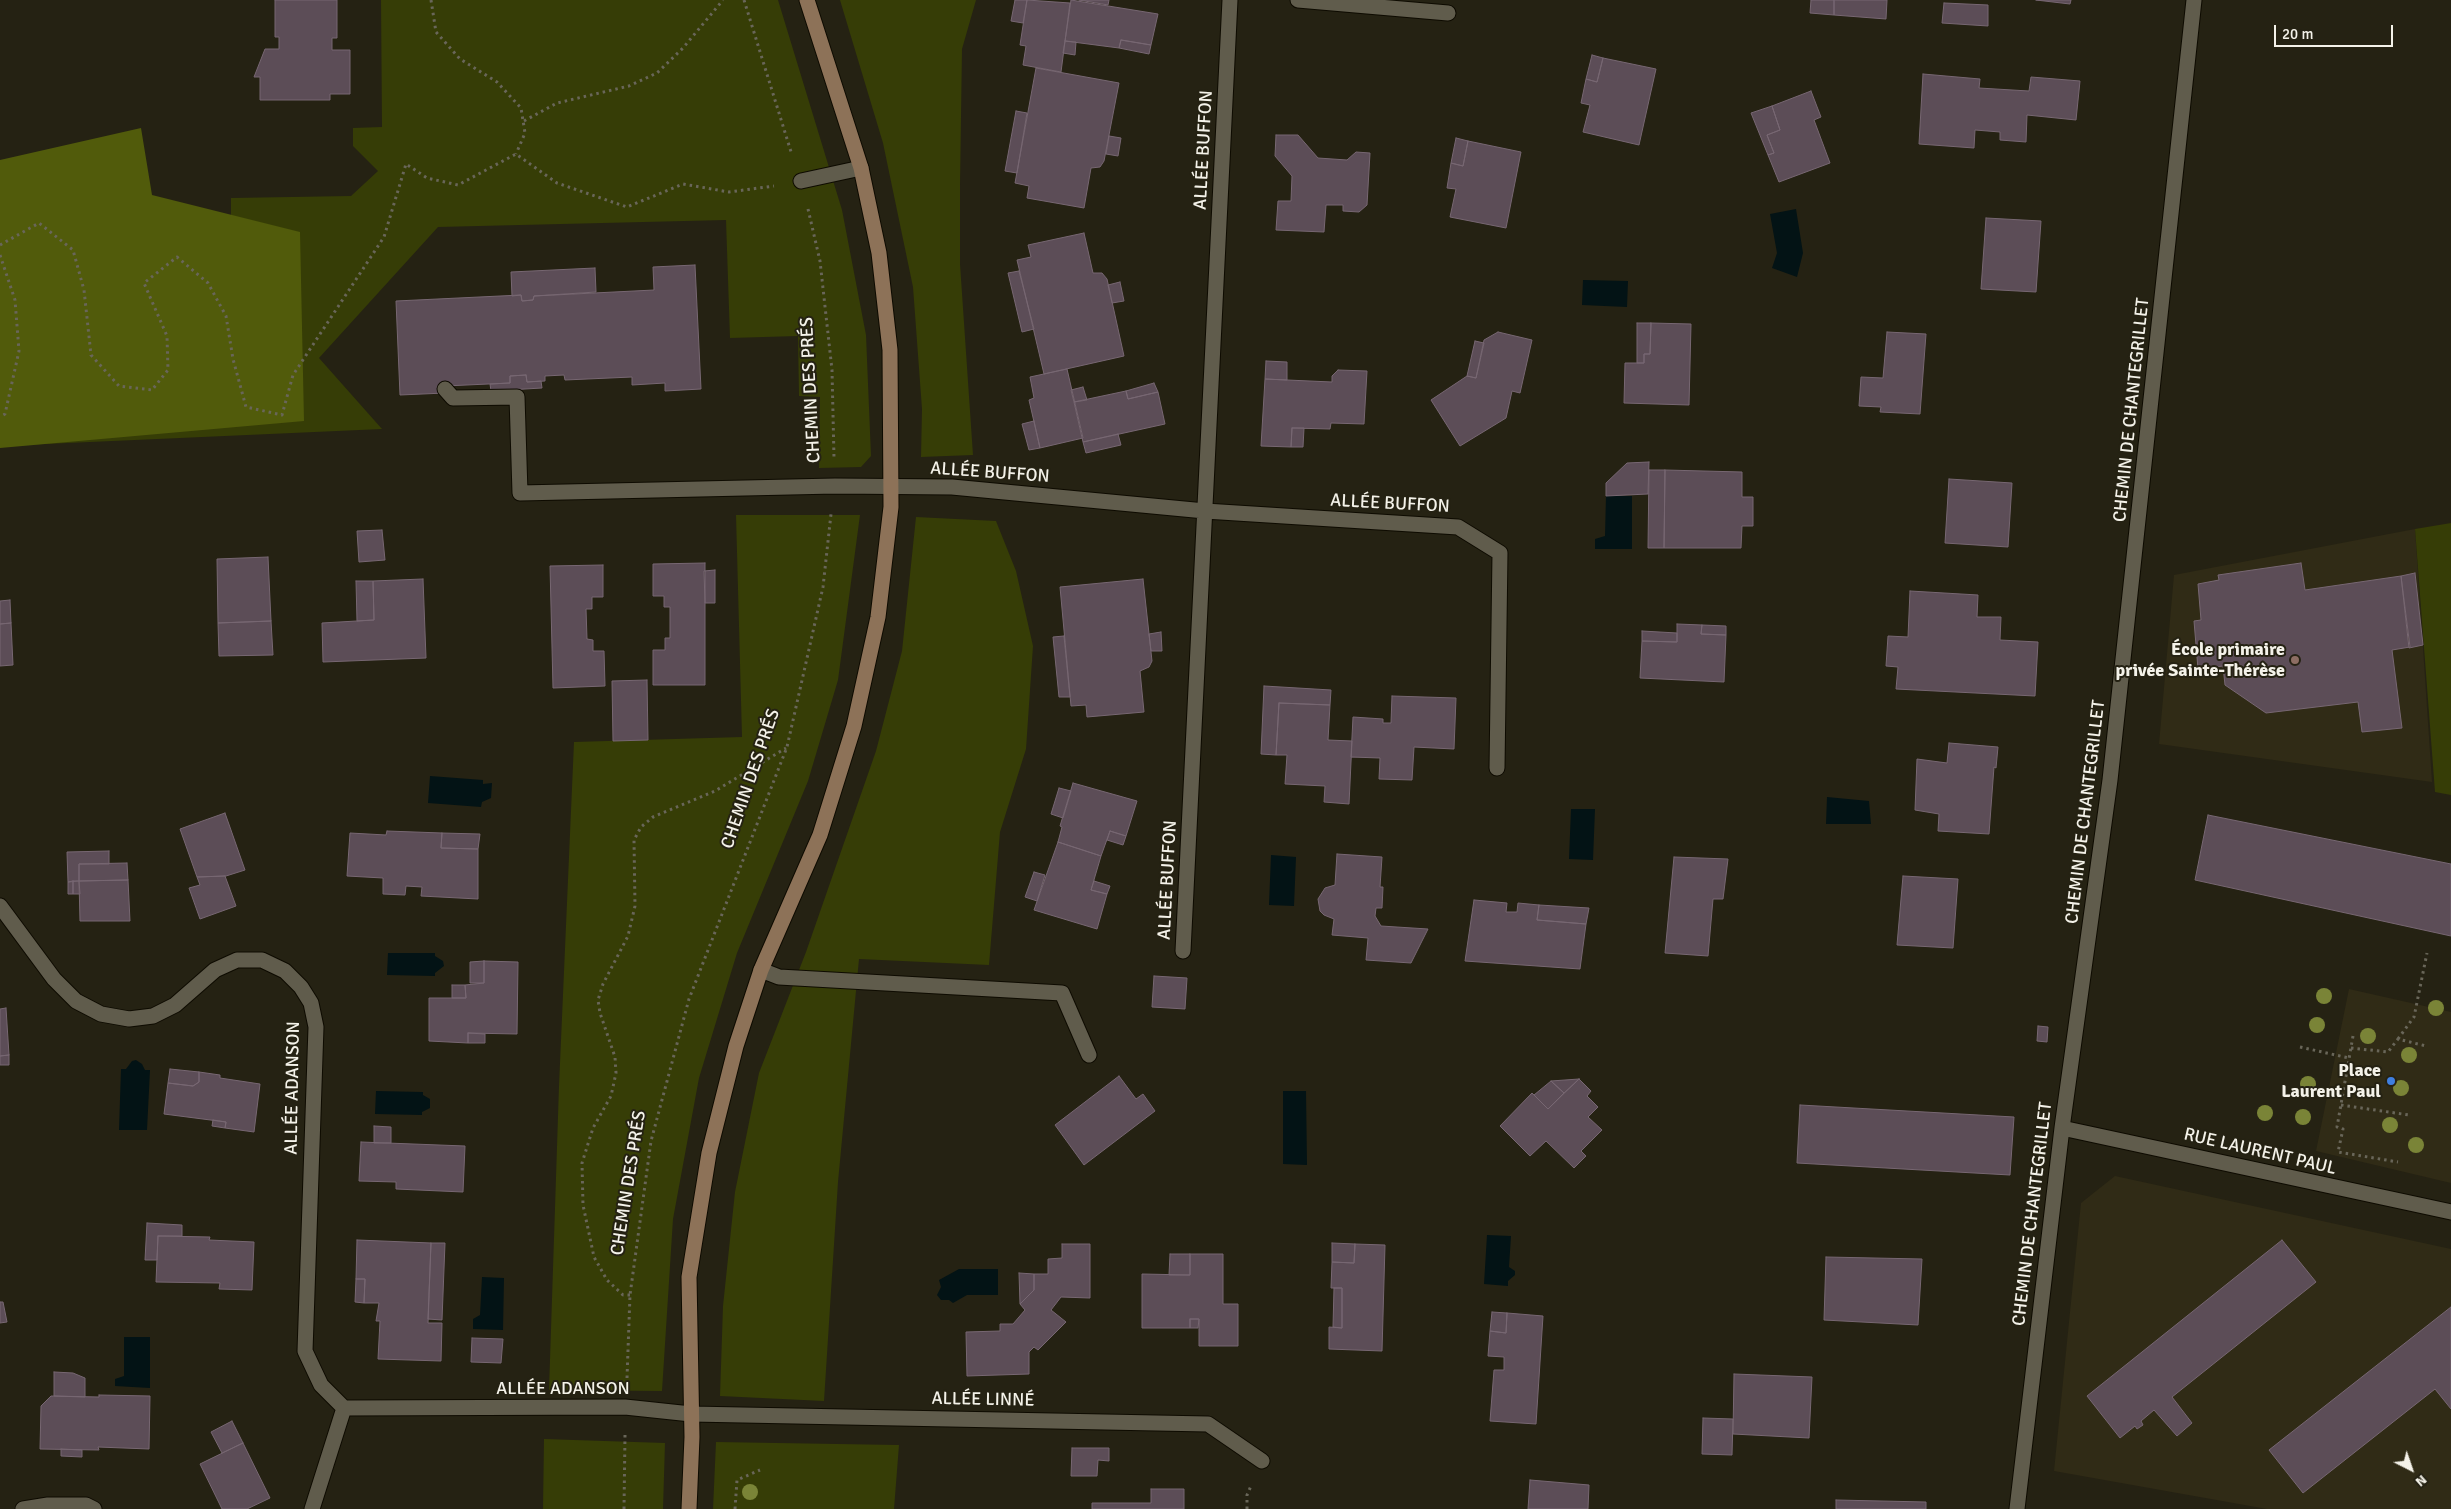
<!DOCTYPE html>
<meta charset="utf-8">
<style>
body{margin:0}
#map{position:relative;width:2451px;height:1509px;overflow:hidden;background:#252213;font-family:Signika,sans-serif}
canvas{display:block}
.north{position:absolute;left:2386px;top:1444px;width:50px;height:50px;-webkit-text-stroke:4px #252213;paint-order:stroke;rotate:139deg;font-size:14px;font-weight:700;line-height:20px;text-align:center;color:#f4f2e9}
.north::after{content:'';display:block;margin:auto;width:18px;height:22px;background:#f4f2e9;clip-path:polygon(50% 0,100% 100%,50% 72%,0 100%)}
.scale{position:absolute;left:2274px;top:25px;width:119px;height:22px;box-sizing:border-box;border:2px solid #f4f2e9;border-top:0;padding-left:6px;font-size:15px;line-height:18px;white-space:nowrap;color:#f4f2e9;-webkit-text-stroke:4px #252213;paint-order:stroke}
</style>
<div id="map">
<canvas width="2451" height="1509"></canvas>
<div class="north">N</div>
<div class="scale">20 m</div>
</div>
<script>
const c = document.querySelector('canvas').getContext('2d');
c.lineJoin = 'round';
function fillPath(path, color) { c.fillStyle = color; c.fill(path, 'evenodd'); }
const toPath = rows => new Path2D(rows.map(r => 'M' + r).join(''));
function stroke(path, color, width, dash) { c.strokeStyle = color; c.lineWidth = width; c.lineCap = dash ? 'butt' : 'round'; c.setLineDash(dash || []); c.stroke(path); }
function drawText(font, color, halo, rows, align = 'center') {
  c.font = font + ' Signika,sans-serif'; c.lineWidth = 4; c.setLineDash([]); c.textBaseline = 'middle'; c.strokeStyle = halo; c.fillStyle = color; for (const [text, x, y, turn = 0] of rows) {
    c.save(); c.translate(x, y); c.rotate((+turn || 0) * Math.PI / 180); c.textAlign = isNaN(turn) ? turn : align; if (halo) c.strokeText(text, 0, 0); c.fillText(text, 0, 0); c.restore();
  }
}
fillPath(toPath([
 [2415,529,2432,782,2159,744,2174,575],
 [2349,989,2451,1012,2451,1183,2316,1151],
 [2115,1176,2451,1249,2451,1509,2267,1509,2054,1471,2081,1203]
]), '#302b16');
fillPath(toPath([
 [381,0,778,0,842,210,866,335,871,456,861,467,819,468,820,397,799,396,798,336,730,338,726,220,438,227,319,358,382,429,0,446,0,216,231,237,231,198,351,196,378,171,353,146,353,128,382,127],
 [840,0,976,0,962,49,960,185,960,264,973,455,921,457,922,409,913,287,883,143],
 [736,515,860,515,838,680,808,781,737,953,699,1078,673,1219,662,1391,549,1390,559,1086,574,742,742,737],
 [916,517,996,521,1016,571,1033,646,1026,749,1000,832,989,965,859,959,838,1182,824,1401,720,1396,723,1306,735,1192,759,1073,806,952,876,751,902,651],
 [2451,523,2451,795,2435,792,2415,529],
 [544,1439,665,1443,663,1509,543,1509],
 [716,1442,899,1445,894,1509,713,1509]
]), '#363d06');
fillPath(toPath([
 [141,128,152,195,300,232,304,421,0,448,0,160]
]), '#515b0b');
fillPath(toPath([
 [1796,209,1803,253,1797,277,1772,268,1777,253,1770,214],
 [1583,280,1628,281,1627,307,1582,305],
 [1606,496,1632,496,1632,549,1595,549,1595,539,1605,536],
 [430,776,483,780,483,784,492,783,491,798,482,802,481,807,428,803],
 [1827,797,1869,801,1871,824,1826,824],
 [1571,809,1595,809,1593,860,1569,859],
 [1271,855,1296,857,1294,906,1269,905],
 [388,953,435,953,435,956,443,961,444,966,435,973,435,976,387,975],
 [136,1060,142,1064,145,1070,150,1070,147,1130,119,1130,121,1069,126,1069,132,1061],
 [376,1091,423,1092,423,1095,430,1099,430,1108,422,1112,422,1115,375,1114],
 [1283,1091,1306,1091,1307,1165,1283,1164],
 [1487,1235,1511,1236,1509,1267,1515,1271,1515,1275,1508,1281,1508,1286,1484,1284],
 [959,1269,998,1269,998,1295,967,1295,953,1303,949,1300,941,1300,937,1295,941,1287,939,1280],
 [482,1277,504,1278,503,1330,473,1329,473,1319,480,1315],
 [124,1337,150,1337,150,1388,115,1386,115,1379,124,1376]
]), '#031315');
const building = toPath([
 [275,0,337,0,337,38,332,38,332,50,350,50,350,94,330,94,330,100,260,100,260,77,254,77,265,49,279,49,279,37,275,37,275,0],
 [1015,0,1027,0,1023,23,1011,21,1015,0],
 [1027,0,1070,3,1061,72,1023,65,1026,46,1020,45,1027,0],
 [1071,0,1158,14,1151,45,1121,40,1119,48,1065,41,1071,0],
 [1079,0,1109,0,1108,5,1079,0],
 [1811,0,1834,0,1834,15,1810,13,1811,0],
 [1834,0,1887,0,1886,19,1834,15,1834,0],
 [2036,0,2071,0,2070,4,2036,0],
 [1944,3,1988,5,1988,26,1942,23,1944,3],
 [1121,40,1151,45,1149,54,1119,48,1121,40],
 [1065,41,1076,42,1075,55,1063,53,1065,41],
 [1592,55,1603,58,1597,82,1586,79,1592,55],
 [1603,58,1656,69,1639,145,1583,132,1590,105,1581,103,1586,79,1597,82,1603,58],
 [1036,68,1119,83,1104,161,1100,167,1091,168,1084,208,1027,198,1029,186,1015,183,1036,68],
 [1923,74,1980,79,1979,88,2029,91,2031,77,2080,81,2076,120,2027,115,2026,142,2000,140,2000,132,1975,130,1974,148,1919,144,1923,74],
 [1811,91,1821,117,1814,120,1830,163,1779,182,1768,155,1774,153,1767,135,1780,130,1772,106,1811,91],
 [1772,106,1780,130,1767,135,1774,153,1768,155,1751,113,1772,106],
 [1016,111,1027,113,1017,173,1005,171,1016,111],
 [1276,135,1298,135,1318,158,1347,160,1356,152,1370,153,1367,205,1359,212,1343,211,1343,205,1326,205,1324,232,1276,230,1278,201,1291,201,1292,176,1275,156,1276,135],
 [1109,136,1121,138,1118,156,1106,154,1109,136],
 [1456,138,1468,141,1463,166,1451,163,1456,138],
 [1468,141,1521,152,1506,228,1450,217,1456,189,1447,188,1451,163,1463,166,1468,141],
 [1986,218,2041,221,2036,292,1981,289,1986,218],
 [1084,233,1093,273,1102,273,1107,279,1124,356,1044,374,1017,260,1031,257,1028,245,1084,233],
 [695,265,701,389,665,391,665,383,632,385,632,377,565,380,564,375,545,376,545,381,527,382,526,375,510,376,510,383,445,386,445,393,400,395,396,301,521,295,522,301,533,300,534,296,654,290,653,267,695,265],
 [595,268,596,292,534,296,533,300,522,301,521,295,512,296,511,272,595,268],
 [1019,271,1034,329,1022,332,1008,273,1019,271],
 [1120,282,1124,301,1112,303,1108,285,1120,282],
 [1637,323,1651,323,1650,354,1644,354,1644,363,1637,363,1637,323],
 [1651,323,1691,324,1689,405,1624,403,1625,363,1644,363,1644,354,1650,354,1651,323],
 [1498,332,1532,340,1520,393,1512,391,1506,418,1460,446,1431,400,1467,376,1476,378,1484,340,1498,332],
 [1887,332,1926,334,1920,414,1880,412,1881,407,1859,406,1861,377,1883,378,1887,332],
 [1475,341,1484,343,1476,378,1467,376,1475,341],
 [1266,361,1287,362,1287,380,1265,379,1266,361],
 [1067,369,1083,438,1040,448,1029,400,1034,398,1030,377,1067,369],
 [1338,370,1367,371,1364,424,1331,423,1330,429,1292,428,1291,447,1261,446,1265,379,1332,382,1332,376,1338,370],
 [526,375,527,382,541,381,542,388,491,391,490,384,510,383,510,376,526,375],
 [1154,383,1158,392,1128,399,1126,391,1154,383],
 [1083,387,1087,400,1074,402,1071,390,1083,387],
 [1126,391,1128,399,1158,392,1165,424,1083,442,1074,402,1126,391],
 [1034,421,1040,448,1029,450,1022,424,1034,421],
 [1292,428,1304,428,1303,447,1291,447,1292,428],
 [1118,434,1121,445,1086,453,1083,442,1118,434],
 [1649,462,1648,494,1606,496,1606,483,1627,463,1649,462],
 [1649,470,1665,470,1664,548,1648,548,1649,470],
 [1665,470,1742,472,1742,497,1753,497,1753,526,1742,526,1741,548,1664,548,1665,470],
 [1949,479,2012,483,2008,547,1945,543,1949,479],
 [382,530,385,560,359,562,357,531,382,530],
 [268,557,271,621,218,623,217,559,268,557],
 [705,563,705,685,653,685,653,650,665,650,665,638,670,638,670,607,664,607,664,596,653,596,653,564,705,563],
 [2301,563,2305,590,2401,576,2410,647,2392,650,2402,728,2362,732,2358,702,2266,713,2225,685,2223,666,2198,669,2194,621,2201,620,2198,584,2219,580,2218,575,2301,563],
 [603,565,603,597,592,597,592,609,586,609,587,639,593,640,593,651,604,651,605,686,553,688,550,566,603,565],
 [715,570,715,603,705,603,704,571,715,570],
 [2415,573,2423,645,2409,648,2401,576,2415,573],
 [423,579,426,658,323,662,322,623,374,620,373,581,423,579],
 [1143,579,1152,661,1149,667,1140,671,1144,712,1087,717,1086,705,1071,706,1060,587,1143,579],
 [356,581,373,581,374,620,357,621,356,581],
 [1910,591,1978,595,1977,617,2001,617,2000,640,2038,642,2035,696,1896,689,1898,667,1886,666,1888,636,1908,637,1910,591],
 [10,600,11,623,0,624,0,601,10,600],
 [271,621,273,655,219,656,218,623,271,621],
 [11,623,13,665,0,666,0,624,11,623],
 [1677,624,1702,625,1701,634,1726,635,1724,682,1640,678,1642,641,1677,642,1677,624],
 [1702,625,1726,626,1726,635,1701,634,1702,625],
 [1642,631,1677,633,1677,642,1642,641,1642,631],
 [1161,632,1162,651,1151,651,1149,634,1161,632],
 [1064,636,1070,697,1059,697,1053,637,1064,636],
 [647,680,648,740,613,741,612,681,647,680],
 [1264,686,1331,690,1330,705,1279,703,1276,755,1261,754,1264,686],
 [1392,696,1456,698,1454,749,1414,747,1412,780,1379,779,1380,758,1351,757,1353,717,1383,719,1383,723,1391,723,1392,696],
 [1279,703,1330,705,1328,740,1352,741,1349,804,1324,802,1325,786,1285,784,1287,755,1276,755,1279,703],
 [1949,743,1998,747,1996,768,1994,767,1989,834,1938,831,1939,814,1915,810,1917,759,1947,763,1949,743],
 [1073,783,1137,801,1126,836,1110,831,1101,856,1058,842,1062,827,1060,826,1073,783],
 [1059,788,1071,791,1063,818,1051,814,1059,788],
 [225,813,245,870,226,876,197,877,180,829,225,813],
 [2208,815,2451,864,2451,936,2195,880,2208,815],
 [387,831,442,833,441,848,478,849,478,899,421,896,422,887,406,886,405,895,383,894,383,878,347,876,350,833,386,835,387,831],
 [1110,831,1126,836,1123,845,1107,840,1110,831],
 [442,833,480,834,478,849,441,848,442,833],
 [1058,842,1101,856,1091,890,1107,894,1097,929,1034,910,1058,842],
 [109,851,109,864,79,864,79,881,68,882,67,852,109,851],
 [1337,854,1382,857,1380,887,1383,887,1382,908,1376,908,1375,916,1381,926,1428,929,1411,963,1366,960,1368,938,1332,935,1334,919,1324,915,1320,911,1318,899,1325,888,1335,885,1337,854],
 [1674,857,1728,859,1723,899,1713,899,1708,956,1665,953,1674,857],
 [127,863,128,880,79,881,79,864,127,863],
 [1034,872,1045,875,1037,901,1025,897,1034,872],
 [225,876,236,906,200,919,189,888,200,885,197,877,225,876],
 [1903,876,1958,879,1953,948,1897,945,1903,876],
 [128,880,130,921,80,921,79,881,128,880],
 [73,881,73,894,68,894,68,882,73,881],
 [73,881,79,881,80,894,73,894,73,881],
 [1094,881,1110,886,1107,894,1091,890,1094,881],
 [1474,900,1507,903,1506,912,1517,912,1518,903,1539,905,1537,920,1586,924,1580,969,1465,961,1474,900],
 [1539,905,1589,908,1586,924,1537,920,1539,905],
 [484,961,518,962,517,1034,468,1033,468,1043,429,1041,429,998,466,998,465,985,484,983,484,961],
 [484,961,484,983,470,983,470,962,484,961],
 [1154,976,1187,978,1185,1009,1152,1007,1154,976],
 [452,985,465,985,466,998,452,998,452,985],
 [6,1008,9,1055,0,1056,0,1009,6,1008],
 [2038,1026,2048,1027,2047,1042,2037,1041,2038,1026],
 [468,1033,485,1034,485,1043,468,1043,468,1033],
 [9,1055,9,1065,0,1065,0,1056,9,1055],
 [170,1069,199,1072,199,1082,193,1086,168,1083,170,1069],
 [199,1072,220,1075,220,1078,260,1084,254,1132,225,1128,226,1122,164,1114,168,1083,193,1086,199,1082,199,1072],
 [1119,1076,1136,1099,1143,1094,1155,1111,1084,1165,1055,1125,1119,1076],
 [1579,1079,1591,1091,1587,1096,1598,1107,1588,1117,1602,1130,1581,1151,1586,1156,1574,1168,1546,1141,1530,1156,1500,1126,1532,1093,1548,1109,1579,1079],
 [1579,1079,1564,1093,1551,1081,1579,1079],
 [1551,1081,1564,1093,1548,1109,1534,1095,1551,1081],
 [1800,1105,2014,1117,2010,1175,1797,1163,1800,1105],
 [213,1120,226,1122,225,1128,212,1126,213,1120],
 [374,1126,391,1127,391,1143,374,1143,374,1126],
 [361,1142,465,1146,463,1192,396,1189,396,1182,359,1181,361,1142],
 [147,1223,182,1225,182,1236,158,1236,157,1260,145,1260,147,1223],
 [158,1236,210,1237,209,1240,254,1242,252,1290,219,1289,220,1283,156,1282,158,1236],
 [357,1240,431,1243,428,1323,442,1323,441,1361,378,1359,380,1321,376,1321,379,1303,364,1303,365,1279,356,1279,357,1240],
 [2282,1240,2316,1282,2172,1397,2192,1423,2177,1436,2154,1410,2141,1421,2143,1425,2137,1429,2135,1426,2120,1438,2087,1396,2282,1240],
 [431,1243,445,1243,442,1320,428,1319,431,1243],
 [1332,1243,1355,1244,1354,1263,1332,1262,1332,1243],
 [1062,1244,1090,1244,1090,1298,1061,1297,1051,1310,1066,1322,1038,1350,1034,1347,1029,1352,1029,1374,967,1376,966,1332,1000,1331,1000,1324,1013,1324,1025,1310,1020,1304,1034,1290,1034,1274,1048,1274,1048,1259,1062,1258,1062,1244],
 [1355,1244,1385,1245,1382,1351,1329,1349,1329,1327,1342,1328,1342,1288,1331,1288,1332,1262,1354,1263,1355,1244],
 [1170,1254,1190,1254,1190,1275,1169,1275,1170,1254],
 [1190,1254,1223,1254,1223,1304,1238,1304,1238,1346,1199,1346,1199,1319,1190,1319,1190,1328,1142,1328,1142,1274,1190,1275,1190,1254],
 [1826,1257,1922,1259,1918,1325,1824,1320,1826,1257],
 [1019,1273,1034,1274,1034,1290,1020,1304,1019,1273],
 [356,1279,365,1279,364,1303,355,1302,356,1279],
 [1334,1288,1342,1288,1342,1328,1333,1327,1334,1288],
 [0,1302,3,1302,7,1322,0,1323,0,1302],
 [2451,1307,2451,1409,2435,1389,2303,1493,2269,1450,2451,1307],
 [1492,1312,1507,1313,1506,1333,1490,1331,1492,1312],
 [1507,1313,1543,1316,1536,1424,1490,1421,1494,1370,1504,1370,1504,1357,1488,1356,1490,1331,1506,1333,1507,1313],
 [1190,1319,1199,1319,1198,1328,1190,1328,1190,1319],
 [472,1338,503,1339,501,1363,471,1362,472,1338],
 [54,1372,73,1373,85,1378,85,1397,54,1396,54,1372],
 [1734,1374,1812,1377,1809,1438,1733,1434,1734,1374],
 [99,1395,150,1396,149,1449,98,1447,99,1450,40,1449,41,1406,51,1396,99,1397,99,1395],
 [1703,1418,1733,1419,1732,1455,1702,1454,1703,1418],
 [232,1421,243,1443,222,1453,211,1432,232,1421],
 [243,1443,270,1498,247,1509,222,1509,200,1464,243,1443],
 [1072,1448,1109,1448,1109,1461,1098,1460,1097,1476,1071,1476,1072,1448],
 [61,1449,82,1450,82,1457,61,1456,61,1449],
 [1530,1480,1589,1485,1588,1509,1528,1509,1530,1480],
 [1151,1489,1184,1489,1184,1509,1092,1509,1092,1503,1151,1503,1151,1489],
 [1836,1500,1926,1502,1926,1509,1836,1509,1836,1500]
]);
fillPath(building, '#5c4d57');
stroke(building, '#776772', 1);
const lane = toPath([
 [801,181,861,168]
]);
const street = toPath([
 [1298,0,1448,13],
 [445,389,453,398,517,397,520,493,835,486,952,487,1205,511,1458,527,1500,553,1497,768],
 [0,906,54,979,76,1001,101,1014,129,1019,153,1016,175,1005,215,970,237,960,262,960,285,971,301,987,311,1003,316,1027,305,1351,321,1385,344,1408,625,1407,691,1414,1208,1424,1262,1461],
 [1183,951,1230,0],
 [761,970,779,977,1062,993,1089,1055],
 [2062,1128,2451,1212],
 [23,1509,48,1505,86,1505,94,1509],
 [312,1509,344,1408],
 [2017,1509,2062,1128,2110,780,2194,0]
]);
const secondary = toPath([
 [689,1509,692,1437,689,1277,709,1153,736,1046,761,970,820,835,854,726,878,617,891,507,890,350,879,253,861,168,807,0]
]);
stroke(lane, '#0e0b01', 17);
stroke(street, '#0e0b01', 17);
stroke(secondary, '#0e0b01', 17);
stroke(toPath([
 [431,0,436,32,460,59,497,82,521,108,525,133,516,154],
 [744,0,792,155],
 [524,121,557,103,629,86,657,73,683,48,723,0],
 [808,209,820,261,832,370,834,458],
 [0,245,39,223,73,250,84,290,91,355,119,386,152,390,168,370,167,336,144,283,177,257,208,283,226,316,233,359,246,407,282,415,293,375,384,237,406,164,427,178,458,185,516,154,557,183,627,207,683,184,729,192,774,186],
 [0,255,15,300,19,351,5,414,0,417],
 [2353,1036,2337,1127,2343,1129,2338,1152,2398,1162],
 [2398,1039,2414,1017,2427,953],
 [2300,1047,2349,1058],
 [2351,1048,2388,1052,2398,1039,2426,1046],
 [2341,1105,2409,1115],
 [630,1295,623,1295,607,1280,594,1257,583,1205,582,1163,593,1128,611,1096,616,1073,615,1057,600,1013,598,1000,603,984,628,936,635,906,634,840,641,827,653,817,715,791,786,748],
 [627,1378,630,1295,651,1141,689,999,787,747,823,587,831,514],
 [624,1509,625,1435],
 [735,1509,737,1480,760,1470],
 [1247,1509,1247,1495,1251,1486]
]), '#696659', 3, [2.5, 4]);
stroke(lane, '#605c4c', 15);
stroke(street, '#605c4c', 15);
stroke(secondary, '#8d7258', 15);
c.fillStyle = '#7a8437';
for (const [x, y] of [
 [2324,996],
 [2436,1008],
 [2317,1025],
 [2368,1036],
 [2409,1055],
 [2308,1084],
 [2401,1088],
 [2265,1113],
 [2303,1117],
 [2390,1125],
 [2416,1145],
 [750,1492]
]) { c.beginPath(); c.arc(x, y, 8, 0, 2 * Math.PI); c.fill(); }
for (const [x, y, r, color] of [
 [2295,660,5,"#8d6e63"],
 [2391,1081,5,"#3f7fe0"]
]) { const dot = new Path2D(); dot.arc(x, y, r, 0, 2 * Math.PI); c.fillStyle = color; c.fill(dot); stroke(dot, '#252213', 2); }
drawText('18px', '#f4f2e9', '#252213', [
 ["ALLÉE BUFFON",1204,150,-87],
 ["CHEMIN DES PRÉS",811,390,-93],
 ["CHEMIN DE CHANTEGRILLET",2132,410,-84],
 ["ALLÉE BUFFON",990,473,4],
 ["ALLÉE BUFFON",1390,504,3],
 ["CHEMIN DES PRÉS",751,779,-71],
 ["CHEMIN DE CHANTEGRILLET",2086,812,-83],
 ["ALLÉE BUFFON",1168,880,-87],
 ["ALLÉE ADANSON",293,1088,-89],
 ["RUE LAURENT PAUL",2260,1152,13],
 ["CHEMIN DES PRÉS",629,1183,-81],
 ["CHEMIN DE CHANTEGRILLET",2033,1214,-83],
 ["ALLÉE ADANSON",563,1389],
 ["ALLÉE LINNÉ",983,1400,1]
]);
drawText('bold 18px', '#f4f2e9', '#252213', [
 ["École primaire",2285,650],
 ["privée Sainte-Thérèse",2285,671],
 ["Place",2381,1071],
 ["Laurent Paul",2381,1092]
], 'right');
</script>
